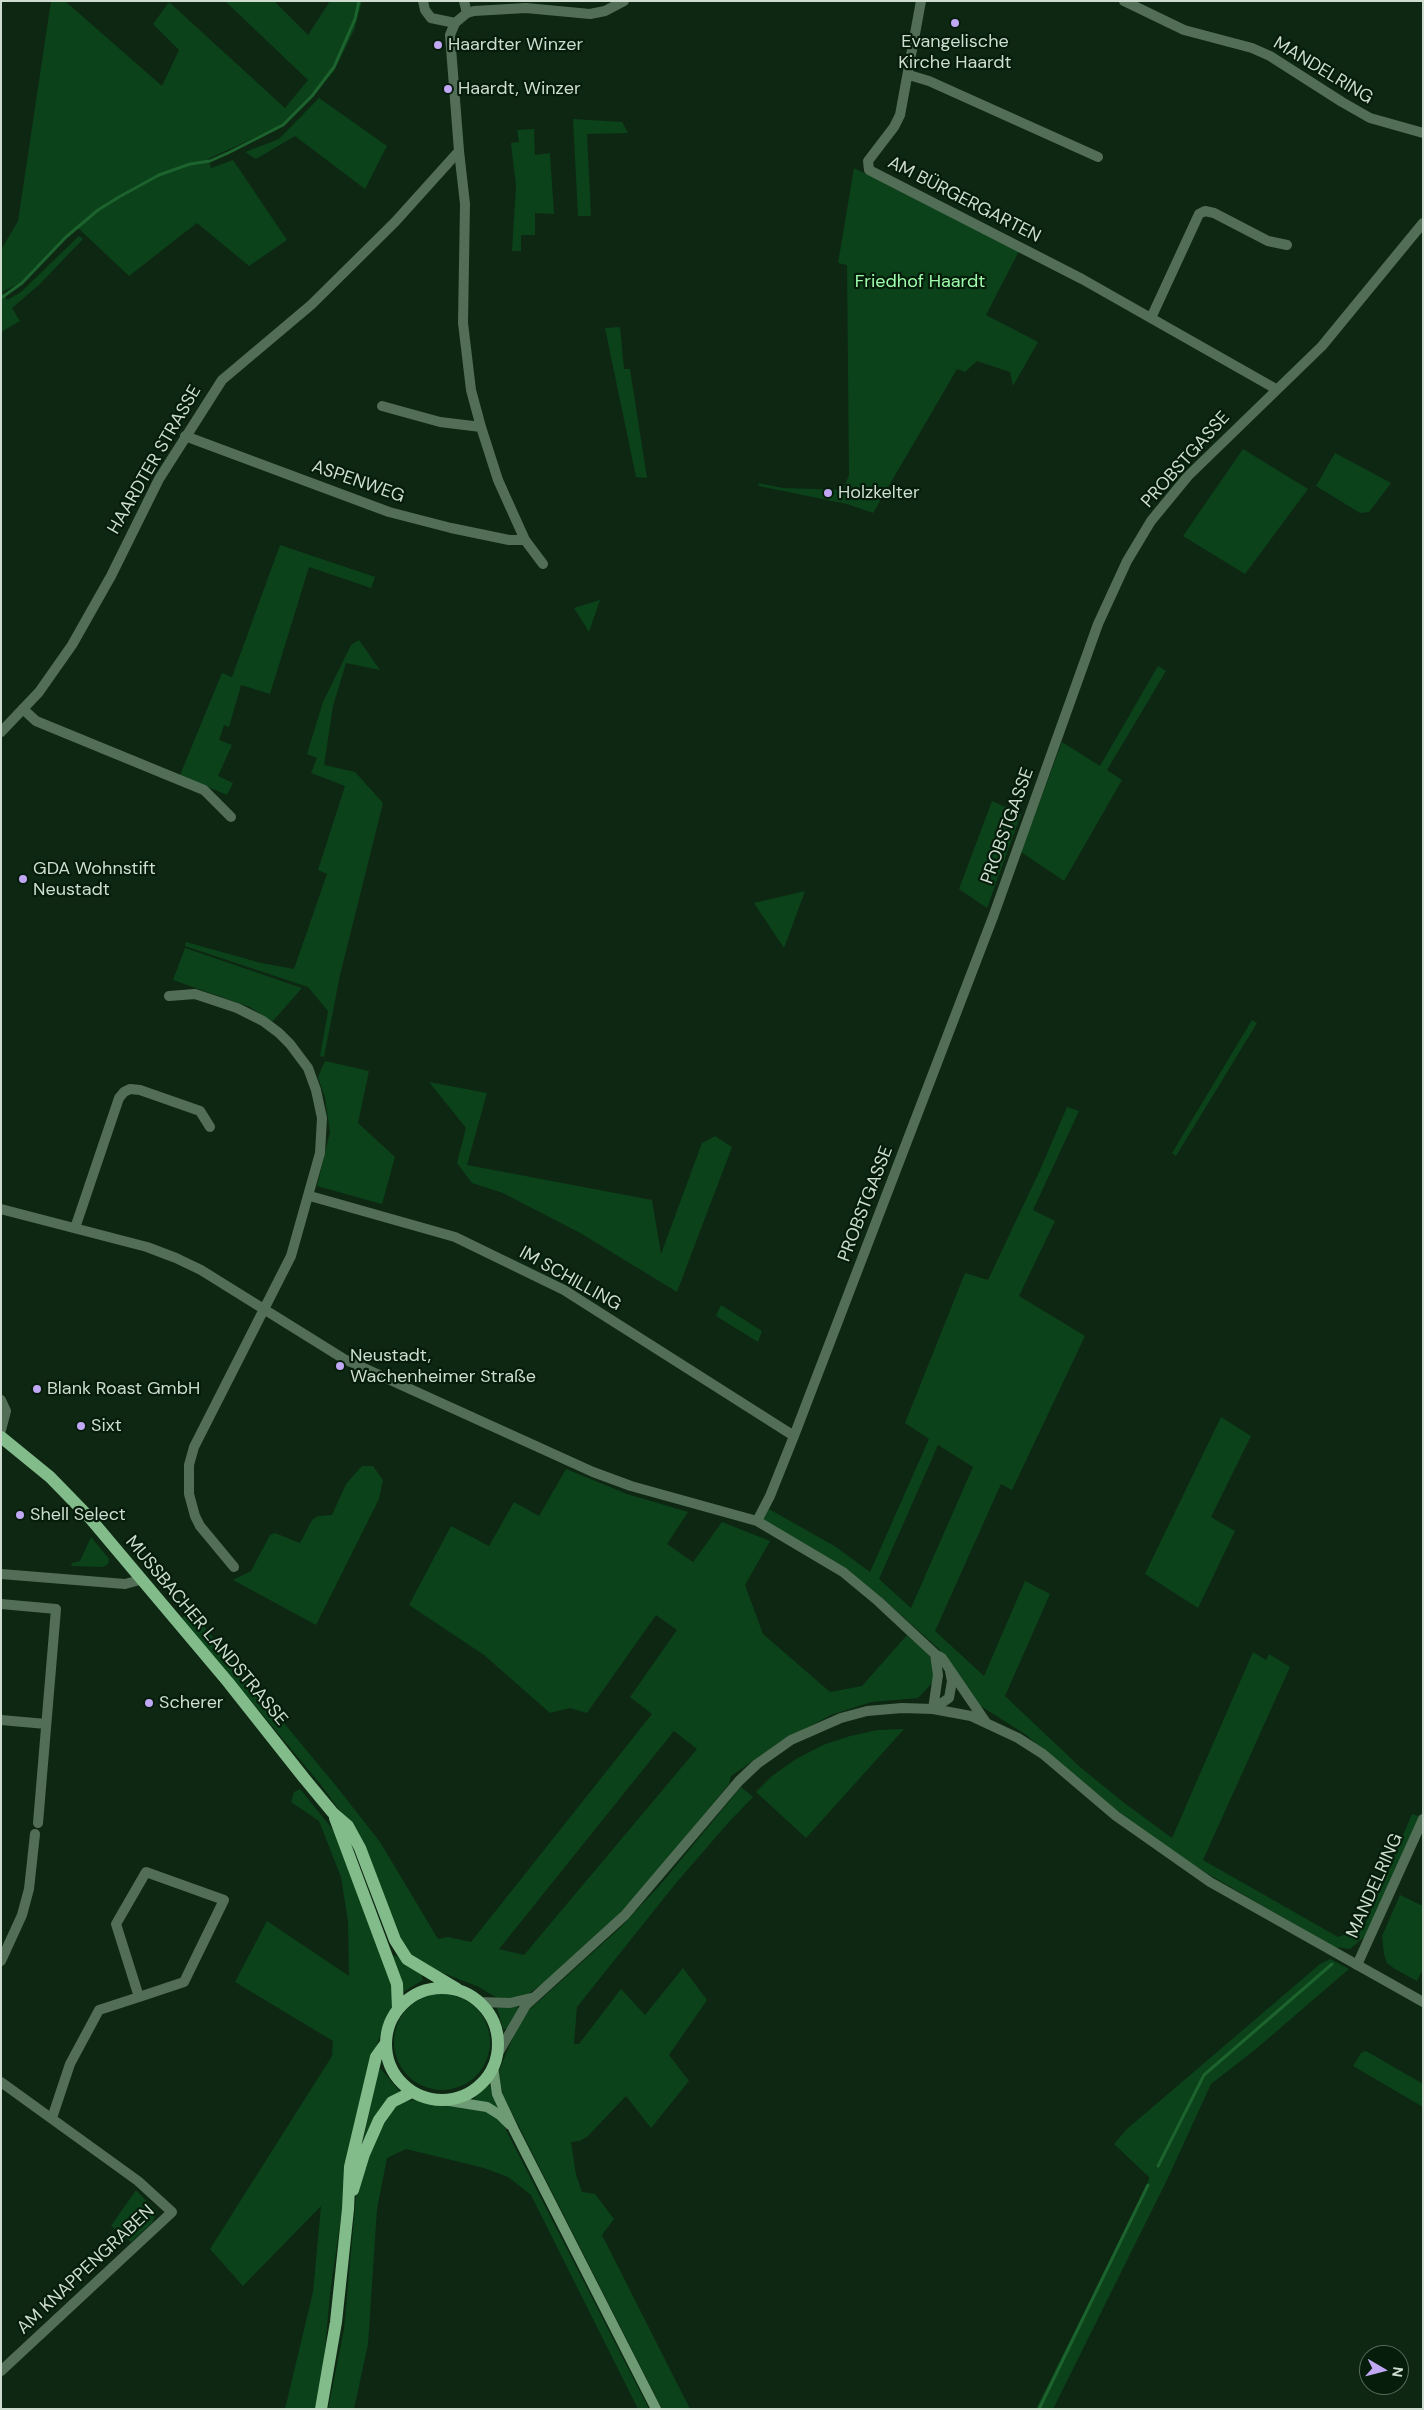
<!DOCTYPE html>
<meta charset="utf-8">
<style>
body{margin:0}
#map{position:relative;width:1424px;height:2410px;overflow:hidden;background:#0e2713;font-family:"DM Sans",sans-serif}
canvas{display:block}
.frame{position:absolute;inset:0;border:2px solid #ceddcf;pointer-events:none}
.north{position:absolute;left:1359px;top:2345px;width:50px;height:50px;box-sizing:border-box;background:#051d0a;border:1px solid #556a59;border-radius:50%;rotate:98deg;font-size:14px;font-weight:700;line-height:20px;text-align:center;color:#ceddcf}
.north::after{content:'';display:block;margin:auto;width:18px;height:22px;background:#c0a8f4;clip-path:polygon(50% 0,100% 100%,50% 72%,0 100%)}
</style>
<div id="map">
<canvas width="1424" height="2410"></canvas>
<div class="frame"></div>
<div class="north">N</div>
</div>
<script>
const c = document.querySelector('canvas').getContext('2d');
c.lineJoin = 'round';
function fillPath(path, color) { c.fillStyle = color; c.fill(path, 'evenodd'); }
const toPath = rows => new Path2D(rows.map(r => 'M' + r).join(''));
function stroke(path, color, width, dash) { c.strokeStyle = color; c.lineWidth = width; c.lineCap = dash ? 'butt' : 'round'; c.setLineDash(dash || []); c.stroke(path); }
function drawText(font, color, halo, rows, align = 'center') {
  c.font = font + ' "DM Sans",sans-serif'; c.lineWidth = 4.5; c.setLineDash([]); c.textBaseline = 'middle'; c.strokeStyle = halo; c.fillStyle = color; for (const [text, x, y, turn = 0] of rows) {
    c.save(); c.translate(x, y); c.rotate((+turn || 0) * Math.PI / 180); c.textAlign = isNaN(turn) ? turn : align; if (halo) c.strokeText(text, 0, 0); c.fillText(text, 0, 0); c.restore();
  }
}
fillPath(toPath([
 [51,1,65,1,162,86,179,50,153,24,169,2,285,108,308,80,225,1,274,1,308,35,330,1,362,1,354,30,334,71,329,77,327,75,312,95,294,114,282,125,208,159,211,168,233,160,287,240,249,266,197,223,129,276,77,227,22,282,2,292,7,300,21,292,79,236,83,239,40,284,12,308,20,321,1,332,1,250,18,221],
 [319,98,387,146,365,189,295,136,256,159,245,152,279,139],
 [573,119,622,122,628,133,587,134,591,216,578,216],
 [534,129,535,155,550,153,554,214,535,213,535,235,521,235,521,251,512,251,516,186,511,143,519,142,517,130],
 [854,168,1019,251,986,315,1038,342,1013,386,1010,372,977,361,965,372,957,369,873,513,847,504,759,486,758,483,783,488,843,490,849,475,847,265,838,263],
 [620,327,624,369,630,369,647,478,636,477,605,328],
 [1243,449,1308,489,1245,574,1183,536],
 [1335,453,1391,483,1369,512,1360,513,1316,486],
 [280,545,375,577,371,588,309,567,270,694,241,685,229,727,224,725,219,740,232,745,218,776,233,783,227,795,180,775,222,673,232,677],
 [600,600,589,632,574,608],
 [359,640,380,670,346,663,333,706,324,765,355,772,383,803,340,975,324,1057,320,1056,328,1011,308,987,185,946,186,942,261,963,294,969,327,874,318,870,345,786,311,773,317,758,307,754,323,702,351,645],
 [1158,666,1166,671,1107,770,1122,780,1064,881,1021,852,1062,742,1100,766],
 [992,801,1021,814,987,908,959,889],
 [805,891,784,948,754,903],
 [185,948,302,988,272,1022,250,1007,173,980],
 [1252,1020,1257,1023,1176,1156,1172,1153],
 [325,1061,369,1071,358,1123,395,1157,382,1204,317,1186,330,1132,325,1098,318,1077],
 [429,1082,487,1093,467,1165,652,1200,661,1254,702,1143,715,1136,732,1147,677,1292,582,1234,503,1193,472,1183,457,1163,466,1128],
 [1067,1107,1079,1111,1033,1210,1055,1221,1019,1296,1085,1336,1012,1490,1001,1484,935,1631,984,1676,1025,1581,1050,1594,1005,1696,1080,1767,1123,1802,1172,1838,1253,1652,1266,1660,1269,1654,1290,1667,1203,1860,1338,1937,1364,1927,1412,1814,1419,1816,1366,1936,1350,1949,1334,1947,1208,1874,1167,1848,1111,1806,1025,1734,979,1705,939,1649,882,1598,845,1569,763,1520,769,1509,836,1547,870,1572,929,1439,905,1423,965,1273,988,1280,1040,1170],
 [938,1445,973,1467,911,1608,879,1579],
 [721,1305,762,1331,758,1342,716,1316],
 [1221,1417,1251,1436,1211,1517,1235,1531,1198,1608,1145,1574],
 [362,1466,373,1466,383,1480,379,1499,316,1625,233,1580,251,1571,270,1535,275,1533,300,1543,312,1520,318,1516,332,1515,346,1484],
 [566,1469,627,1494,688,1512,667,1544,693,1562,722,1522,770,1541,745,1585,763,1634,830,1692,862,1686,907,1635,929,1655,935,1669,934,1681,918,1698,871,1702,831,1715,780,1742,731,1776,729,1784,645,1886,617,1916,541,1985,525,1996,506,1999,497,1998,479,1987,423,1965,405,1951,351,1826,321,1785,182,1618,191,1611,337,1787,380,1842,438,1939,448,1937,471,1942,652,1714,630,1697,677,1630,656,1615,587,1713,570,1708,550,1713,484,1655,409,1605,451,1526,489,1546,514,1502,539,1516],
 [674,1731,697,1749,524,1955,499,1949],
 [91,1537,109,1559,108,1564,103,1567,71,1566,72,1563,80,1561],
 [904,1729,806,1838,756,1792,772,1776,796,1759,823,1745,850,1736,878,1730],
 [741,1787,753,1797,728,1823,676,1883,577,2007,574,2044,579,2044,621,1989,645,2015,683,1968,707,2000,669,2055,689,2081,651,2128,626,2096,587,2137,579,2141,571,2142,576,2175,582,2192,595,2194,614,2219,602,2235,690,2409,662,2409,503,2095,498,2073,519,2023,529,2010,620,1928,660,1885],
 [300,1789,334,1831,393,1980,394,2006,387,2014,374,2054,342,2210,330,2294,321,2392,317,2409,285,2409,313,2292,321,2206,243,2286,210,2249,332,2056,333,2041,235,1982,267,1921,349,1976,348,1921,341,1877,319,1821,291,1802,294,1792],
 [1400,1895,1423,1906,1423,1969,1417,1981,1395,1969,1387,1963,1384,1954,1382,1936],
 [395,1955,421,1973,423,1980,405,1991,402,1990,392,1957],
 [1330,1959,1349,1969,1256,2049,1211,2084,1167,2180,1053,2409,1036,2409,1148,2183,1149,2177,1114,2144,1127,2129,1320,1964],
 '394 2042a48 48 0 1 1 96 0a48 48 0 1 1-96 0Z',
 [517,2006,519,2010,508,2029,503,2029,497,2008],
 [1366,2051,1423,2084,1423,2107,1353,2066,1361,2053],
 [381,2069,401,2093,366,2139,363,2140,379,2070],
 [489,2084,499,2106,496,2110,473,2099],
 [413,2100,486,2111,498,2118,505,2128,649,2409,638,2409,531,2195,508,2177,484,2168,406,2149,387,2158,377,2209,368,2344,354,2409,328,2409,344,2329,356,2197,363,2166,386,2113,402,2102],
 [136,2190,157,2212,152,2223,131,2242,111,2226]
]), '#0b421a');
stroke(toPath([
 [1,298,22,283,66,237,98,210,119,197,159,175,190,164,210,161,228,153,283,125,312,96,334,67,355,19,359,1],
 [1158,2166,1204,2075,1332,1964],
 [1039,2409,1148,2185]
]), '#1d632e', 3);
stroke(toPath([
 [423,1,425,10,431,18,455,23],
 [464,1,467,13],
 [921,1,900,115,894,127,868,161,869,170,1082,279,1276,389],
 [909,75,929,81,1098,157],
 [459,151,465,204,463,323,471,390,481,427,498,480,525,540,543,564],
 [1151,318,1199,214,1205,211,1214,213,1268,241,1287,245],
 [382,406,440,422,481,427],
 [185,436,389,512,451,528,509,540,525,540],
 [23,709,36,721,204,790,231,817],
 [169,996,195,994,237,1008,263,1021,279,1033,290,1044,308,1068,316,1090,322,1118,320,1153,291,1256,194,1447,189,1465,189,1494,195,1516,200,1526,234,1567],
 [310,1196,455,1237,564,1290,794,1436],
 [1,1209,147,1247,176,1258,201,1270,344,1359,593,1472,631,1486,757,1521,843,1572,878,1601,935,1654,942,1658,985,1721],
 [75,1228,119,1098,124,1092,130,1089,140,1090,200,1111,210,1127],
 [1,1400,6,1411,1,1430],
 [757,1521,770,1496,794,1436,993,917,1098,624,1127,561,1151,521,1188,476,1322,346,1423,223],
 [1,1604,56,1609,38,1823],
 [933,1709,938,1675,935,1654],
 [933,1709,949,1698,952,1681,950,1671],
 [1,1720,46,1724],
 [1,1961,22,1915,29,1889,35,1834],
 [1357,1965,1423,1819],
 [1,2082,138,2181,172,2212,1,2371],
 [52,2118,70,2064,99,2010,139,1997,184,1982,224,1900,146,1872,116,1924,139,1997]
]), '#536e56', 10);
stroke(toPath([
 [1124,1,1184,30,1252,48,1270,56,1342,102,1370,118,1423,133],
 [1,732,39,692,72,645,111,576,159,479,222,380,311,305,395,222,459,151,450,35,455,23,467,13,474,11,526,8,590,14,605,11,624,1],
 [1,1574,125,1584,140,1580],
 [480,2002,510,2003,531,1998],
 [497,2055,526,2005,625,1915,739,1781,757,1764,791,1740,841,1718,867,1711,902,1708,933,1709,971,1716,1018,1738,1043,1754,1116,1816,1210,1882,1423,2002]
]), '#536e56', 10);
stroke(toPath([
 [493,2067,497,2094,514,2130,656,2409],
 [443,2100,487,2107,500,2115,510,2125]
]), '#6e9a74', 10);
stroke(toPath([
 [1,1437,50,1477,89,1517,228,1682,304,1778,333,1813,348,1826,360,1848,395,1940,407,1959,457,1989],
 [335,1818,397,1984,398,2009],
 '386 2044a56 56 0 1 1 112 0a56 56 0 1 1-112 0Z',
 [353,2190,364,2154,379,2120,392,2102,412,2092],
 [321,2409,336,2322,348,2209,350,2167,376,2057,386,2043]
]), '#83bc8b', 12);
for (const [x, y, r, color] of [
 [955,23,5,"#c0a8f4"],
 [438,45,5,"#c0a8f4"],
 [448,89,5,"#c0a8f4"],
 [828,493,5,"#c0a8f4"],
 [23,879,5,"#c0a8f4"],
 [340,1366,5,"#c0a8f4"],
 [37,1389,5,"#c0a8f4"],
 [81,1426,5,"#c0a8f4"],
 [20,1515,5,"#c0a8f4"],
 [149,1703,5,"#c0a8f4"]
]) { const dot = new Path2D(); dot.arc(x, y, r, 0, 2 * Math.PI); c.fillStyle = color; c.fill(dot); stroke(dot, '#051d0a', 2); }
drawText('18px', '#ceddcf', '#051d0a', [
 ["Evangelische",955,42,"center"],
 ["Kirche Haardt",955,63,"center"],
 ["Haardter Winzer",448,45],
 ["Haardt, Winzer",458,89],
 ["Holzkelter",838,493],
 ["GDA Wohnstift",33,869],
 ["Neustadt",33,890],
 ["Neustadt,",350,1356],
 ["Wachenheimer Straße",350,1377],
 ["Blank Roast GmbH",47,1389],
 ["Sixt",91,1426],
 ["Shell Select",30,1515],
 ["Scherer",159,1703]
], 'left');
drawText('18px', '#ceddcf', '#051d0a', [
 ["MANDELRING",1323,71,31],
 ["AM BÜRGERGARTEN",964,200,27],
 ["HAARDTER STRASSE",155,460,-60],
 ["PROBSTGASSE",1186,460,-48],
 ["ASPENWEG",358,482,19],
 ["PROBSTGASSE",1008,826,-70],
 ["PROBSTGASSE",866,1204,-69],
 ["IM SCHILLING",570,1279,29],
 ["MUSSBACHER LANDSTRASSE",206,1631,50],
 ["MANDELRING",1375,1886,-66],
 ["AM KNAPPENGRABEN",86,2270,-43]
]);
drawText('18px', '#9ffcad', '#051d0a', [
 ["Friedhof Haardt",920,282]
]);
</script>
